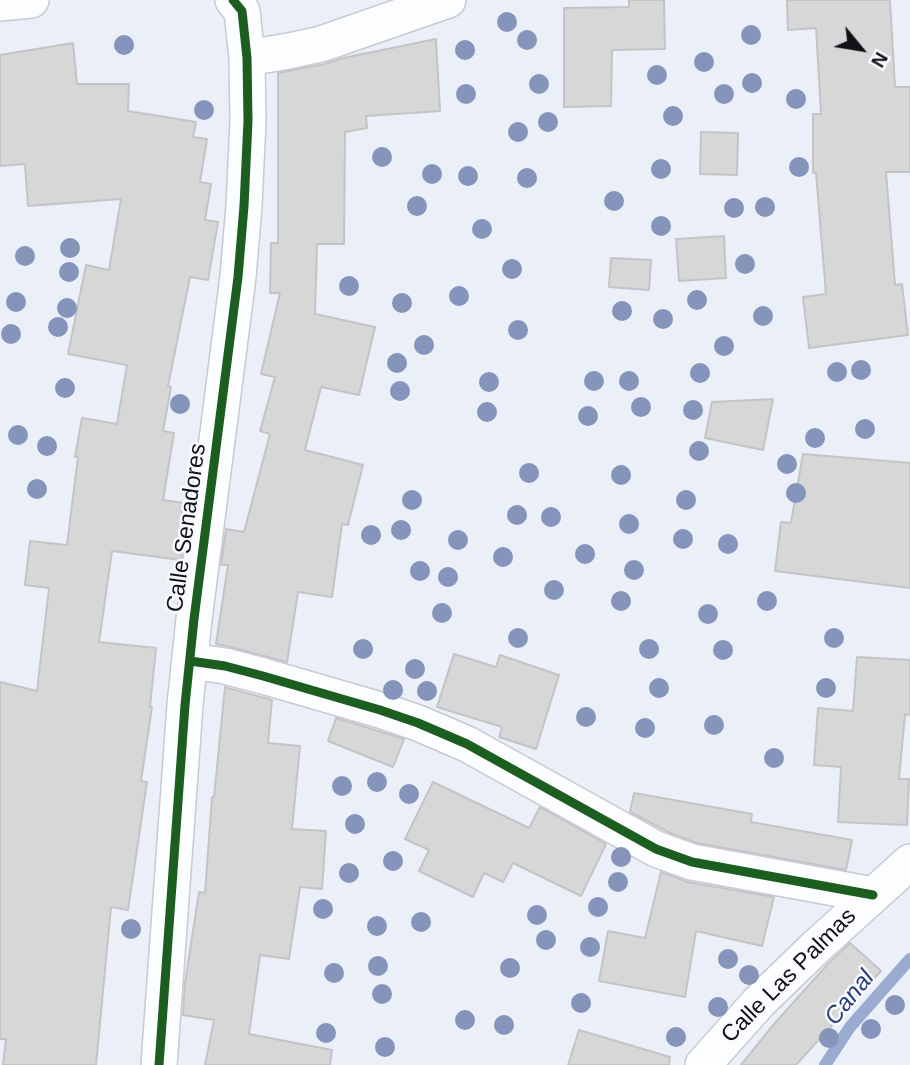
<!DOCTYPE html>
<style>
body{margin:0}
#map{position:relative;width:910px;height:1065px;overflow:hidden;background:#ebeff8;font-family:Arial,sans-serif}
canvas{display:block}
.north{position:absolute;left:826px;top:14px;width:70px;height:70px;-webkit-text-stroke:5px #f9fafd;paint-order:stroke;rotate:120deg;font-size:19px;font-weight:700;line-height:28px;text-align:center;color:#101218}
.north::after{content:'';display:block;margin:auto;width:24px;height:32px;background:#101218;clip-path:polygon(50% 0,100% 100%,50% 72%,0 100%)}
</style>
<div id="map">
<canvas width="910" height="1065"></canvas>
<div class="north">N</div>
</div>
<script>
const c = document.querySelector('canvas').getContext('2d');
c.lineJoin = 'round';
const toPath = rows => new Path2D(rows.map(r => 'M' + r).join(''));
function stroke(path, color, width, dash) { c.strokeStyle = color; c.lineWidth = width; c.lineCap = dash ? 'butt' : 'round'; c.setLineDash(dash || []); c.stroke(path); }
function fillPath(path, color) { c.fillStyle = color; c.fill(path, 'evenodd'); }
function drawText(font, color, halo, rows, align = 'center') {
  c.font = font + ' Arial,sans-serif'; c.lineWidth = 5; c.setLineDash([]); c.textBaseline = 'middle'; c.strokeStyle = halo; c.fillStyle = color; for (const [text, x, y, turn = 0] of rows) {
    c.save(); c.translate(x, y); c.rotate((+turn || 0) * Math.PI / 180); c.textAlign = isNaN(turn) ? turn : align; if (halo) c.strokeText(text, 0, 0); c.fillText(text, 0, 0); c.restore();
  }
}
stroke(toPath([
 [825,1065,850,1027,910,959]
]), '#9aabd0', 12);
const building = toPath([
 [629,0,664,0,665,49,612,50,611,106,564,107,564,8,629,7,629,0],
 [787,0,890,0,895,87,910,87,910,172,886,172,895,285,902,284,908,335,809,348,803,297,826,294,816,173,813,173,813,114,821,114,816,28,788,30,787,0],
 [436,39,440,111,366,116,367,128,345,132,344,244,317,244,315,314,375,327,359,395,321,387,305,450,363,465,348,525,342,524,332,597,298,592,287,662,230,647,216,644,228,565,221,565,226,529,244,532,270,434,260,431,275,377,261,374,280,293,270,293,271,243,278,243,278,73,325,64,343,58,436,39],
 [73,43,77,84,129,84,128,111,196,122,193,137,207,139,200,182,211,184,205,220,218,222,208,280,190,277,168,386,171,387,163,431,174,433,163,500,183,503,181,523,186,524,181,560,112,551,99,642,156,648,150,707,152,707,141,781,147,782,128,910,111,907,96,1065,3,1065,6,1039,0,1039,0,682,37,691,49,588,25,585,30,541,67,545,78,457,75,457,82,418,117,424,127,365,68,354,86,265,109,270,121,199,28,206,25,164,0,166,0,55,73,43],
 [701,132,738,133,737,175,700,174,701,132],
 [724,236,726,278,679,281,676,239,724,236],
 [611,258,651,260,649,290,609,287,611,258],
 [773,399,763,450,705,438,712,402,773,399],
 [803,454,910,463,910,588,775,571,781,522,791,523,803,454],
 [454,654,496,667,500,655,559,675,536,749,499,737,502,727,437,707,454,654],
 [857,657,910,660,910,715,905,714,899,779,909,779,907,825,838,822,841,767,814,765,818,708,853,711,857,657],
 [225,687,272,700,268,743,300,746,292,829,326,831,322,889,300,887,289,959,260,955,249,1034,332,1050,330,1065,205,1065,214,1020,183,1015,185,983,199,892,205,893,212,797,214,797,225,687],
 [336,718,404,739,393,767,328,741,336,718],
 [433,782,529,828,540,807,606,844,581,896,513,863,503,882,484,873,473,897,419,871,429,850,405,839,433,782],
 [634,793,752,814,751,822,852,840,846,870,697,843,670,833,630,812,634,793],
 [661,872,688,882,774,897,762,946,696,931,685,997,599,981,608,931,645,938,661,872],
 [850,943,881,971,796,1065,741,1065,774,1024,828,964,850,943],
 [579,1030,670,1057,669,1065,568,1065,579,1030]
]);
fillPath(building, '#d7d7d8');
stroke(building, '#c3c4c5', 2);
const minor = toPath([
 [0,3,31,0],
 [247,58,289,51,321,44,448,0],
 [190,661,225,666,263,676,380,710,418,723,467,744,656,849,692,862,873,895],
 [159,1065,185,705,194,619,238,277,244,206,248,121,247,58,242,11,233,0],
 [703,1065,759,1002,817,946,910,862]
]);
stroke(minor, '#c7cad2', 38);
stroke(minor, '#fcfdfe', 35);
stroke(toPath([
 [190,661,225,666,263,676,380,710,418,723,467,744,656,849,692,862,873,895],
 [159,1065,185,705,194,619,238,277,244,206,248,121,247,58,242,11,233,0]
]), '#1b5e20', 9);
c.fillStyle = '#8594ba';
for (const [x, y] of [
 [507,22],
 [751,35],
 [527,40],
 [124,45],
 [465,50],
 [704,62],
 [657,75],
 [752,83],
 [539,84],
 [466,94],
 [724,94],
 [796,99],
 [204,110],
 [673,116],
 [548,122],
 [518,132],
 [382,157],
 [799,167],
 [661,169],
 [432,174],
 [468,176],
 [527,178],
 [614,201],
 [417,206],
 [765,207],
 [734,208],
 [661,226],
 [482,229],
 [70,248],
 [25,256],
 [745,264],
 [512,269],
 [69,272],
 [349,286],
 [459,296],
 [697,300],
 [16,302],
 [402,303],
 [67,308],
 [622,311],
 [763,316],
 [663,319],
 [58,327],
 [518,330],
 [11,334],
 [424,345],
 [724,346],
 [397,363],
 [861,370],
 [837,372],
 [700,373],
 [594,381],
 [629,381],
 [489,382],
 [65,388],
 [400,391],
 [180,404],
 [641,407],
 [693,410],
 [487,412],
 [588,416],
 [865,429],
 [18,435],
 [815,438],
 [47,446],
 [699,451],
 [787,464],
 [529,473],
 [621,475],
 [37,489],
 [796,493],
 [412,500],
 [686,500],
 [517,515],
 [551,517],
 [629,524],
 [401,530],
 [371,535],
 [683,539],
 [458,540],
 [728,544],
 [585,554],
 [503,557],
 [634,570],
 [420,571],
 [448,577],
 [554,590],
 [621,601],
 [767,601],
 [442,613],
 [708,614],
 [518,638],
 [834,638],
 [363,649],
 [649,649],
 [723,650],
 [415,669],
 [659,688],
 [826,688],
 [393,690],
 [427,691],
 [586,717],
 [714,725],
 [645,728],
 [774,758],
 [377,782],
 [342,786],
 [409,794],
 [355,824],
 [621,857],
 [393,861],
 [349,873],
 [618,882],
 [598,907],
 [323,909],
 [537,915],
 [421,922],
 [377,926],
 [131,929],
 [546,940],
 [590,947],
 [728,959],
 [378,966],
 [510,968],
 [334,973],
 [749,975],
 [382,994],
 [581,1003],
 [895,1005],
 [718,1007],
 [465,1020],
 [504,1025],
 [871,1029],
 [326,1033],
 [676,1037],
 [829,1038],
 [385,1047]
]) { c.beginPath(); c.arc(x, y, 10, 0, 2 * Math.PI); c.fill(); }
drawText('23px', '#101218', '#f9fafd', [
 ["Calle Senadores",187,528,-82],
 ["Calle Las Palmas",789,976,-45]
]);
drawText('italic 24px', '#283e7c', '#f9fafd', [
 ["Canal",850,998,-51]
]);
</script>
